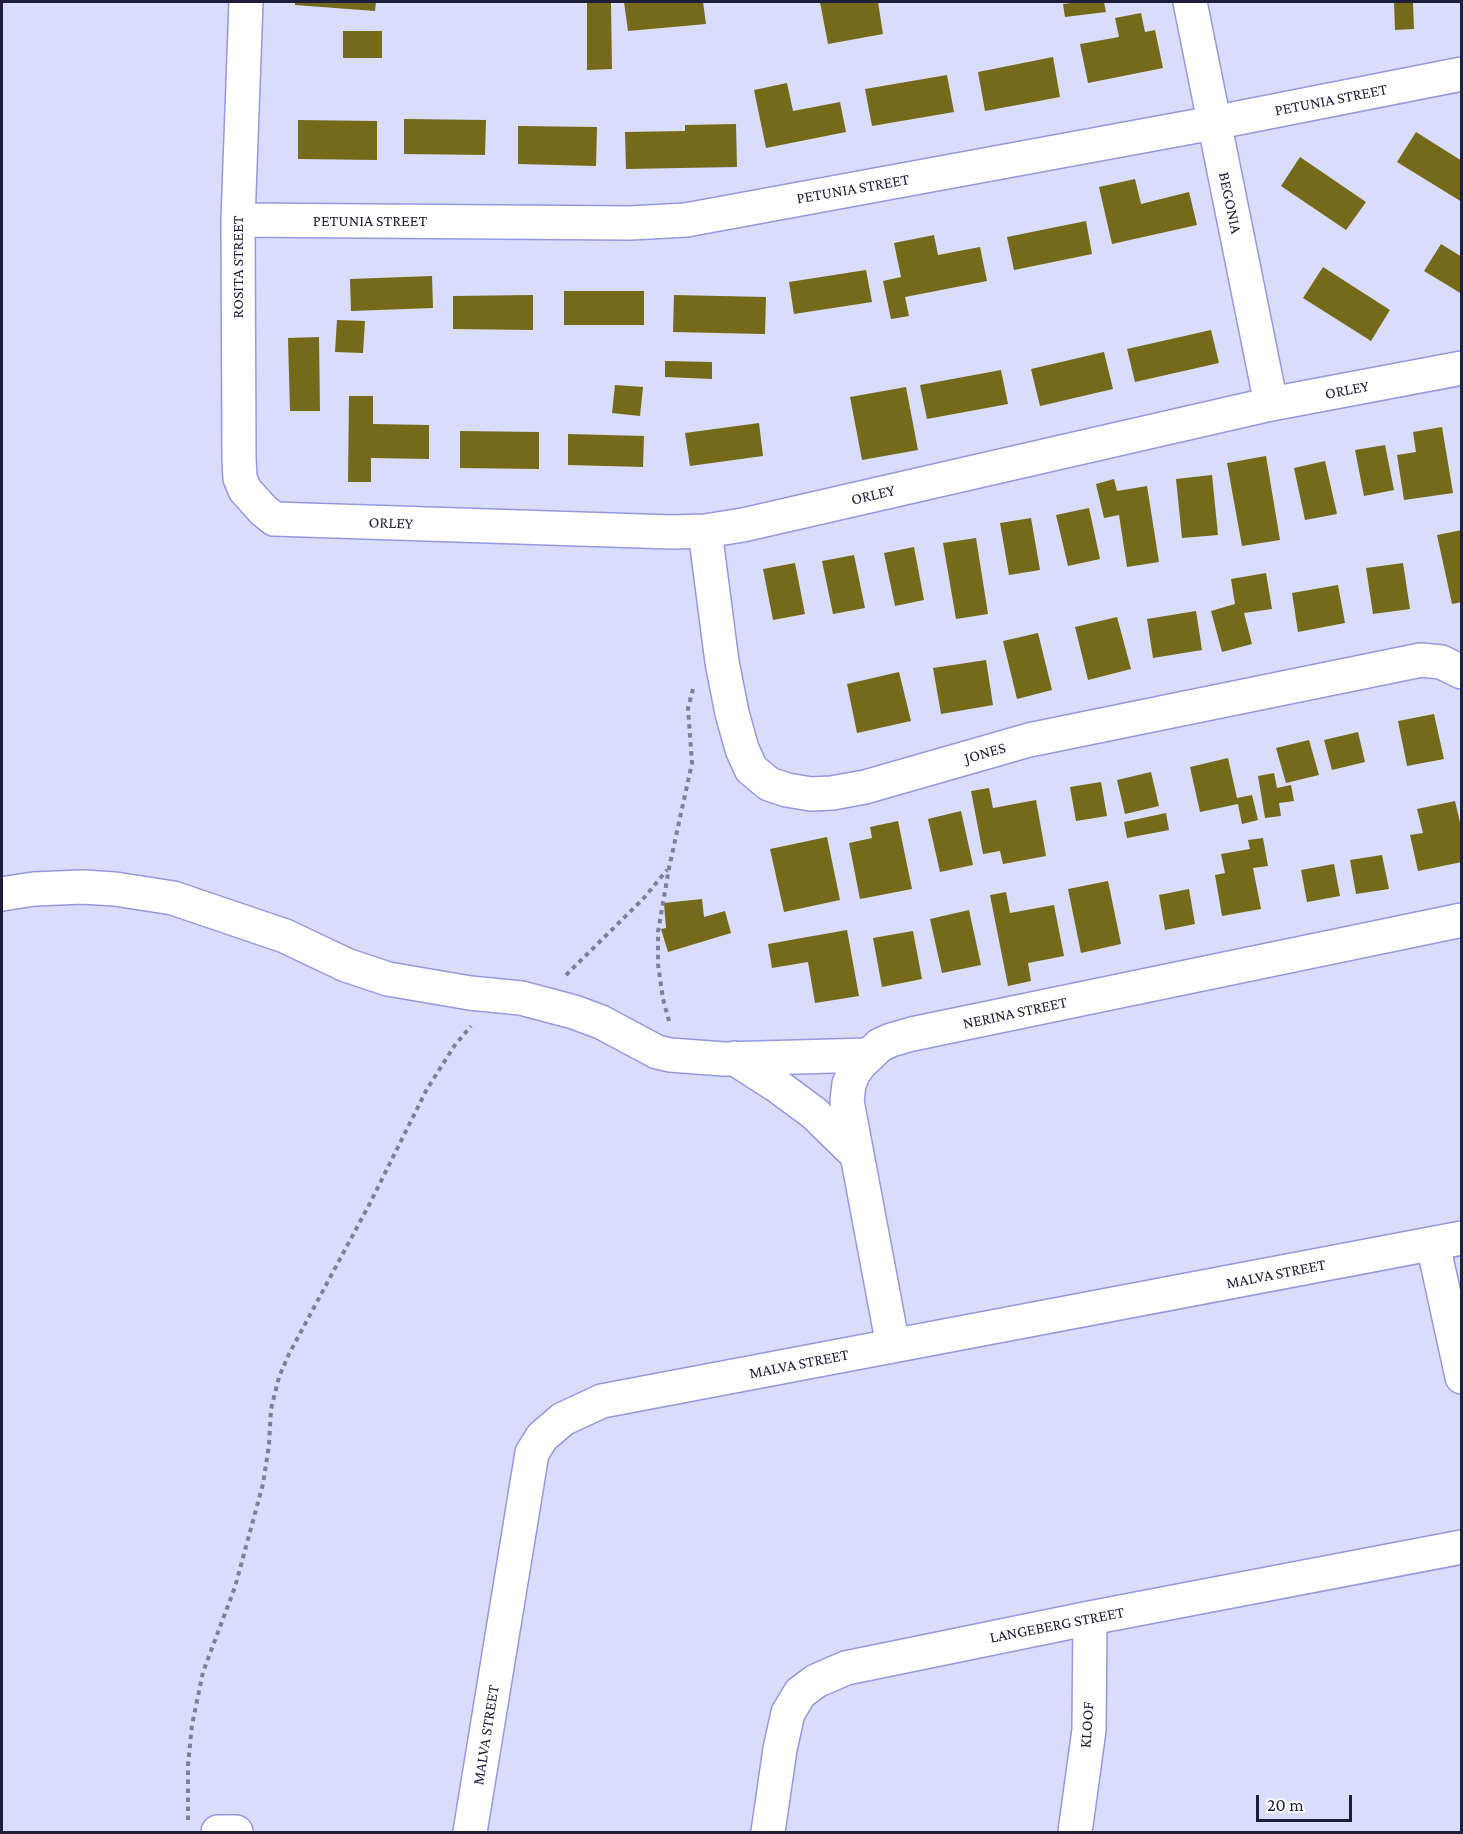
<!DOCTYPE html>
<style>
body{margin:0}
#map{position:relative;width:1463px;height:1834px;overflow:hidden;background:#d9dcfa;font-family:"Crimson Pro",serif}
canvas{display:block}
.frame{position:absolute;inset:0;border:3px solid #1e1e3a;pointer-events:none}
.scale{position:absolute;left:1256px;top:1795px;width:96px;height:27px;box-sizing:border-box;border:3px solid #1e1e3a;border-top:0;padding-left:8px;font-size:18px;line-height:21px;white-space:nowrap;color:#1e1e3a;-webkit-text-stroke:4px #fff;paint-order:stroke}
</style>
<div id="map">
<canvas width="1463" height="1834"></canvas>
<div class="frame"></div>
<div class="scale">20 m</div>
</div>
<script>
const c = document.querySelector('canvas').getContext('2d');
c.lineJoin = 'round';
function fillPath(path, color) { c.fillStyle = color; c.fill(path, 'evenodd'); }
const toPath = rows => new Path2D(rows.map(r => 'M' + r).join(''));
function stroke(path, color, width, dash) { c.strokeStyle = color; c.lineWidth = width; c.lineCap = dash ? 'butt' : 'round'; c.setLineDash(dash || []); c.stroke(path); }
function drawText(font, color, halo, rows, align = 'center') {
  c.font = font + ' "Crimson Pro",serif'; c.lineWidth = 6; c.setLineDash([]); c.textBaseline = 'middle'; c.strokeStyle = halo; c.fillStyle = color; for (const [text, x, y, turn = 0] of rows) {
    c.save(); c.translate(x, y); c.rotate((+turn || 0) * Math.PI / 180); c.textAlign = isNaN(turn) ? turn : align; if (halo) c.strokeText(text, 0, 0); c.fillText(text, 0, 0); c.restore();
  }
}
fillPath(toPath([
 [295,2,376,2,375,11,295,5],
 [624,2,703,2,706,24,628,31],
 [820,2,878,2,883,34,828,44],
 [1079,2,1104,2,1106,12,1065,17,1063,4],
 [1394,2,1413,2,1414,29,1395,30],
 [587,3,611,3,612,69,587,70],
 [1141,13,1145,32,1155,30,1163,68,1088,83,1080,44,1119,37,1115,18],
 [343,31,382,31,382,58,343,58],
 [1053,57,1060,97,985,111,978,72],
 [947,75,954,112,872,126,865,89],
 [787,83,793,111,840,102,846,132,766,148,754,90],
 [404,119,486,120,485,155,404,154],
 [298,120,377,121,377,160,298,159],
 [736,124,737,167,626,169,625,132,685,131,685,125],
 [518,126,597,127,596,166,518,164],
 [1416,132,1462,161,1462,202,1397,162],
 [1300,157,1366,202,1346,230,1281,186],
 [1135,179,1141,204,1189,192,1197,225,1112,244,1099,187],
 [1086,221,1092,254,1014,270,1007,237],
 [934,235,938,255,980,247,987,281,905,297,909,316,891,319,883,281,901,277,894,243],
 [1441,244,1462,257,1462,294,1424,271],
 [1323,267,1390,310,1371,341,1303,298],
 [866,270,872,302,794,314,789,282],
 [432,276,433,308,351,311,350,279],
 [564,291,644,291,644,325,564,325],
 [533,295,533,330,453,329,453,296],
 [674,295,766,297,765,334,673,332],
 [337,320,365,321,363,353,335,352],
 [1211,330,1219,363,1135,382,1127,349],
 [319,337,320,411,290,411,288,338],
 [1104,352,1113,389,1040,406,1031,369],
 [665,361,712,362,712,379,665,377],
 [1001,370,1008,404,927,419,920,385],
 [615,385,643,387,640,416,612,413],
 [906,387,918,450,862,460,850,397],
 [349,396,373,396,373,424,429,425,429,459,371,458,371,482,348,482],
 [759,423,763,456,690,466,685,433],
 [1442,427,1453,493,1404,500,1397,455,1416,452,1413,432],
 [460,431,539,432,539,469,460,468],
 [568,434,644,436,643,467,568,465],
 [1385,445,1394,490,1364,496,1355,450],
 [1266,456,1280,540,1242,546,1227,463],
 [1325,461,1337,514,1305,520,1294,468],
 [1212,475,1218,535,1182,538,1176,479],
 [1114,479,1117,491,1147,486,1159,562,1127,567,1119,515,1104,518,1096,484],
 [1089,508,1100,559,1068,566,1056,515],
 [1031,518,1040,570,1009,575,1000,523],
 [1462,530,1462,602,1452,604,1437,535],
 [976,538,988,614,956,619,943,543],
 [914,547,924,600,895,606,884,553],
 [854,555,865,608,833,614,822,561],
 [795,563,805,614,773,620,763,569],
 [1403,563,1410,609,1373,614,1366,568],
 [1266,573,1272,609,1244,613,1252,644,1222,652,1211,611,1235,604,1231,579],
 [1338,585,1345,623,1298,632,1292,593],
 [1196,611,1202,650,1153,658,1147,619],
 [1117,617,1131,669,1088,680,1075,627],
 [1038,633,1052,690,1017,699,1003,641],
 [986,660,993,705,941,714,933,668],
 [899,672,911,721,857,733,847,684],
 [1434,714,1444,759,1407,766,1398,721],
 [1358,732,1365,762,1332,770,1324,740],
 [1309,740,1319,775,1286,783,1276,748],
 [1228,758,1237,798,1252,795,1258,820,1242,824,1238,804,1200,812,1190,767],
 [1151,772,1159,806,1125,814,1117,780],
 [1274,773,1277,788,1291,785,1294,801,1279,803,1281,816,1265,818,1258,776],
 [1101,782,1107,816,1076,821,1070,787],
 [989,788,993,808,1036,800,1046,856,1003,864,1000,851,983,854,971,791],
 [1455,801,1462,831,1462,862,1418,871,1410,835,1423,833,1417,809],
 [961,811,973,865,940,872,928,819],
 [1166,813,1169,830,1127,838,1124,822],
 [898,821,912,889,860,899,849,843,872,838,870,827],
 [827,837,840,900,784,912,770,849],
 [1263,838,1268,866,1253,868,1261,909,1222,916,1215,875,1225,873,1221,854,1250,849,1248,840],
 [1382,855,1389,889,1356,894,1350,860],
 [1334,864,1340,896,1307,902,1301,870],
 [1108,881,1121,944,1081,953,1068,889],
 [1189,889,1195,924,1165,930,1159,895],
 [1006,892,1010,913,1054,905,1064,956,1028,963,1031,981,1008,986,990,895],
 [702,899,704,917,725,911,731,933,668,952,661,929,666,928,664,903],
 [969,910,981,965,942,973,930,919],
 [847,930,859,996,815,1003,808,962,772,968,768,944],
 [913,931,922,979,882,987,873,938]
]), '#746a19');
const minor = toPath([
 [246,2,238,220,239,458,240,478,245,490,263,510,274,519,672,532,705,531,743,525,1271,404,1462,368],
 [1190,2,1271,404],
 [238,220,630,223,686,220,1213,123,1462,74],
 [705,531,722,662,732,713,742,749,751,769,769,784,787,790,811,794,832,793,865,787,1029,740,1421,660,1441,662,1462,672],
 [2,894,34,889,83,887,115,889,173,898,285,936,346,965,388,979,470,993,521,998,574,1012,601,1022,657,1052,670,1055,724,1059,869,1055],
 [734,1058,776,1085,814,1113,856,1154],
 [1433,1244,1462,1377],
 [893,1346,847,1101,849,1084,853,1074,860,1064,880,1045,891,1040,912,1034,1462,920],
 [218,1832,236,1832],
 [470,1832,532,1453,542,1437,563,1419,602,1401,1462,1238],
 [768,1832,780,1749,788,1713,800,1693,816,1681,846,1668,1090,1618,1462,1547],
 [1075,1832,1089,1730,1090,1618]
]);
stroke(minor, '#9698e1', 36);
stroke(toPath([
 [566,975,643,899,667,870],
 [669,1021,663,999,658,964,658,932,669,868,692,763,688,708,693,689],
 [188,1820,188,1765,192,1725,203,1672,235,1587,263,1484,269,1445,271,1409,279,1377,289,1354,369,1205,427,1089,455,1045,471,1026]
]), '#7c7e9b', 4, [4.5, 4.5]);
stroke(minor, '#fff', 33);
drawText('16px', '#1e1e3a', '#fff', [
 ["PETUNIA STREET",1331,100,-11],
 ["PETUNIA STREET",853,189,-10],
 ["BEGONIA",1230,203,78],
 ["PETUNIA STREET",370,221],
 ["ROSITA STREET",238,267,-90],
 ["ORLEY",1347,390,-11],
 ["ORLEY",873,495,-13],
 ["ORLEY",391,523,2],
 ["JONES",985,753,-16],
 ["NERINA STREET",1015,1013,-12],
 ["MALVA STREET",1276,1274,-11],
 ["MALVA STREET",799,1364,-11],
 ["LANGEBERG STREET",1057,1625,-11],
 ["KLOOF",1087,1725,-86],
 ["MALVA STREET",486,1735,-81]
]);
</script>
